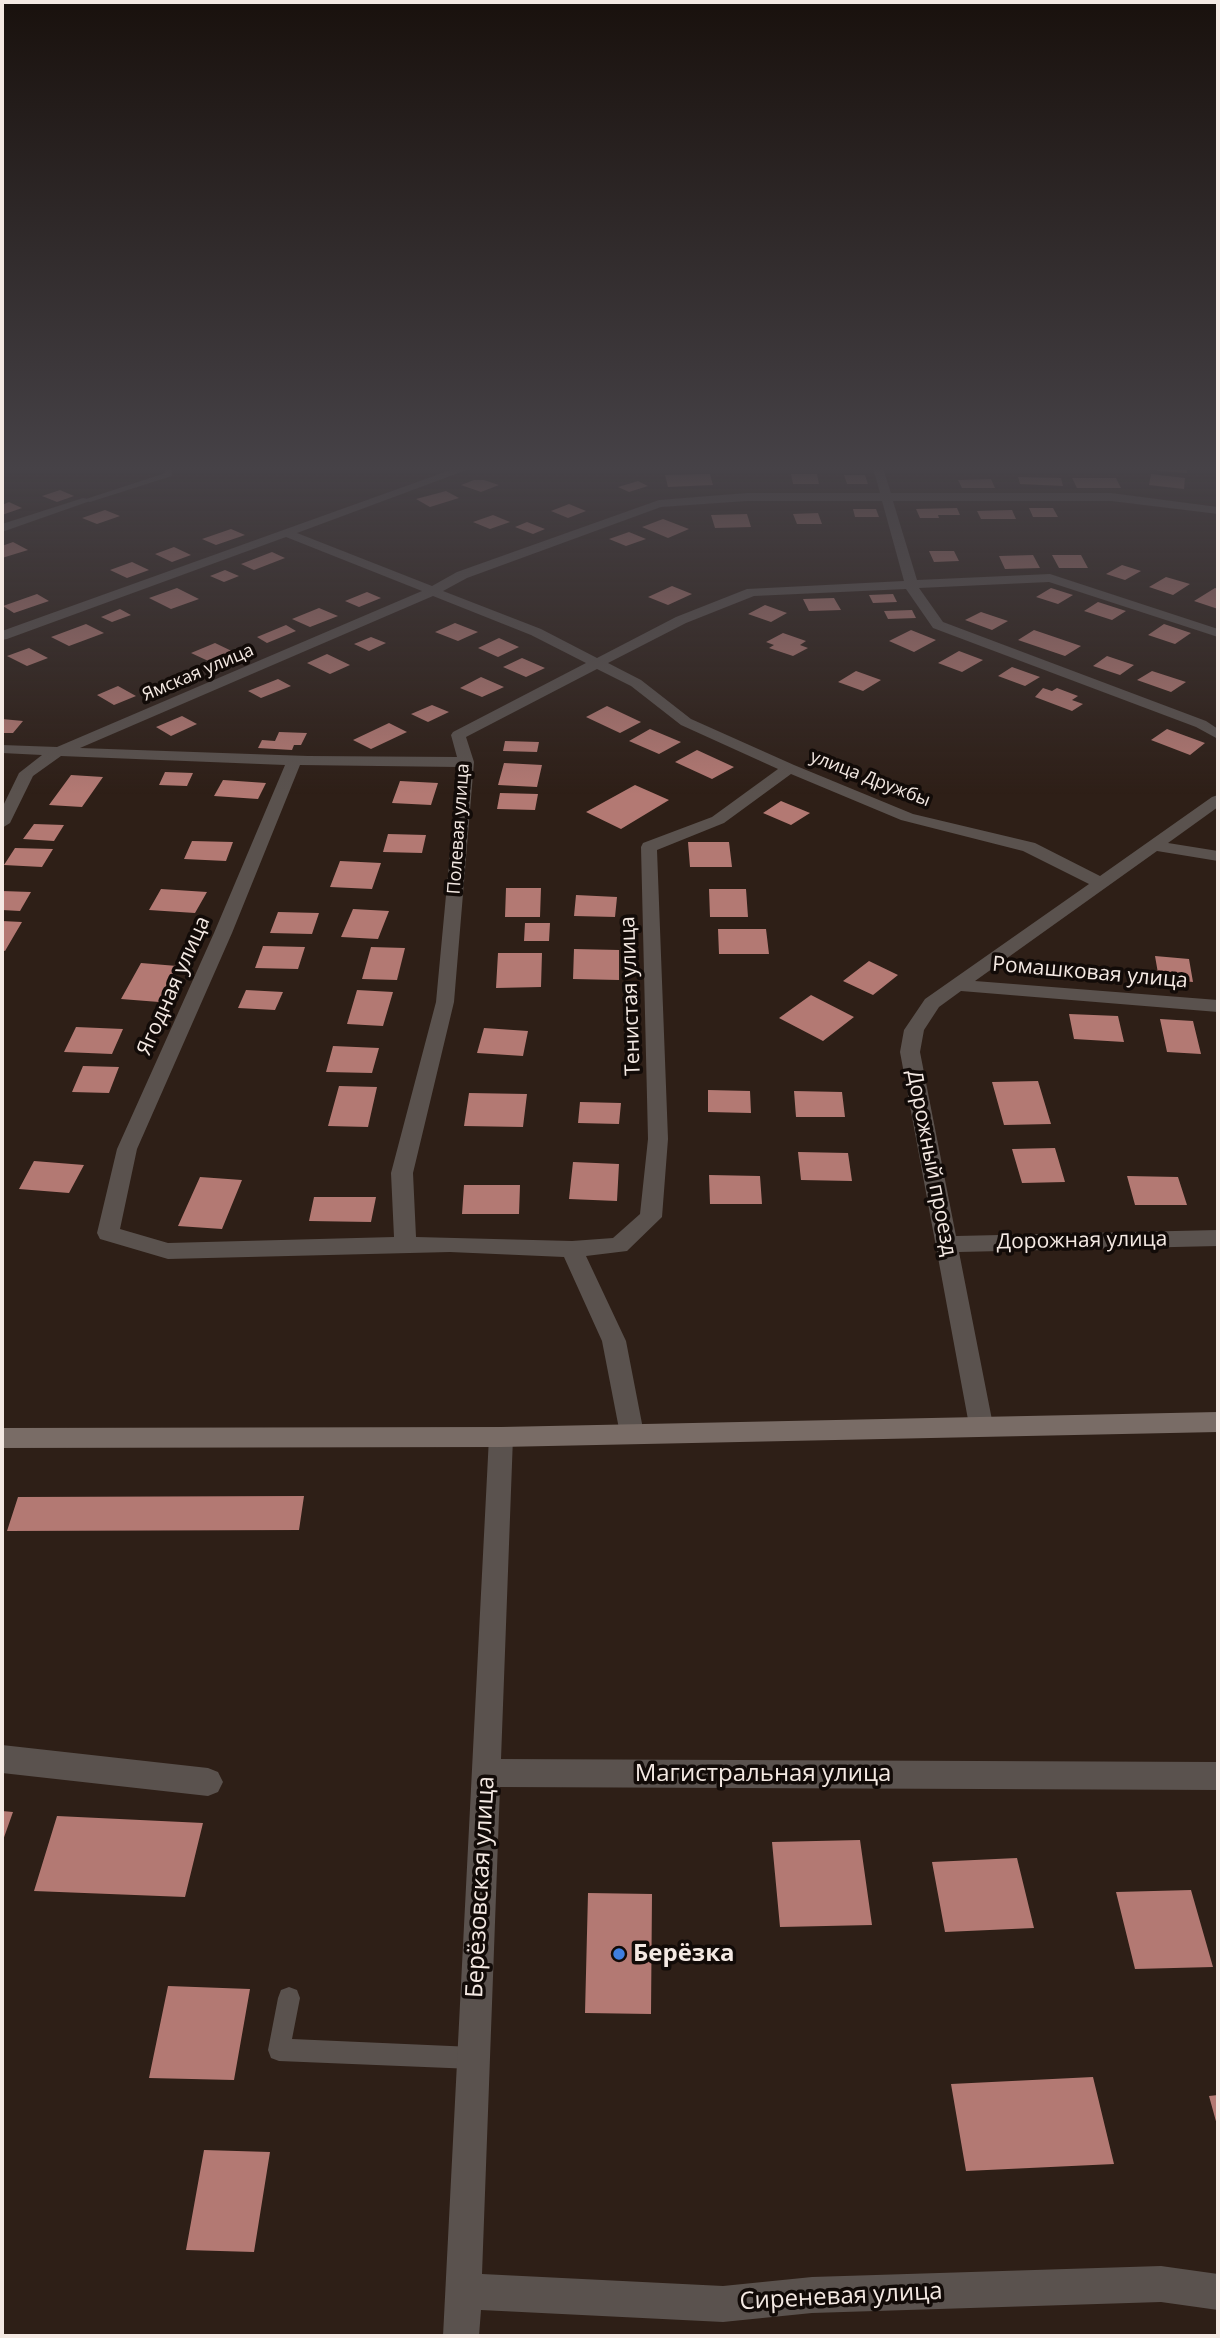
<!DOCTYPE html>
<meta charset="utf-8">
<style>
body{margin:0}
#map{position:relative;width:1220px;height:2338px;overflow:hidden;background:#2e1f17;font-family:"Open Sans",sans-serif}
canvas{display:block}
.frame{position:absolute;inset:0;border:4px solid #f4e9e3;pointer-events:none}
</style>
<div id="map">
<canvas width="1220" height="2338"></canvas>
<div class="frame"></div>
</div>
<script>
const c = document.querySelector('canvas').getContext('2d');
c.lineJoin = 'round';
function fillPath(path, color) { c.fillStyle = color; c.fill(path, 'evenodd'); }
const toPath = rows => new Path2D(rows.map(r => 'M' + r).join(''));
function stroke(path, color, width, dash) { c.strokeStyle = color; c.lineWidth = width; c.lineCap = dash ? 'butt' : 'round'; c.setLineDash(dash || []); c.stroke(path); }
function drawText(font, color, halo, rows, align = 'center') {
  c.font = font + ' "Open Sans",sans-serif'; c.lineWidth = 7; c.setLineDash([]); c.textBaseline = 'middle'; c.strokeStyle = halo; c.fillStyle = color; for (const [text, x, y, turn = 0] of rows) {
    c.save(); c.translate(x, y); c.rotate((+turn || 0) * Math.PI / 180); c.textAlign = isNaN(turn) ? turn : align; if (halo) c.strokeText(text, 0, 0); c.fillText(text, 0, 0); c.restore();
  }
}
fillPath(toPath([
 [1157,468,1187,468,1187,473,1157,471],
 [710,474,713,485,668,487,665,475],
 [791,474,817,474,819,484,793,484],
 [1151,474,1185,478,1184,489,1149,485],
 [844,475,865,475,868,484,847,484],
 [1018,477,1061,478,1063,486,1020,484],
 [1072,478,1116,478,1121,488,1077,488],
 [991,479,995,488,962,488,958,480],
 [474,480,484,480,499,485,481,492,461,485],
 [638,481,648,486,629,492,618,487],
 [60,490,74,496,57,502,42,496],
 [446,491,459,498,430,507,416,499],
 [9,502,22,508,2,515,2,505],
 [569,504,586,511,568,518,551,511],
 [957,508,960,515,938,515,939,518,920,518,916,509],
 [1029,508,1053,508,1058,517,1033,517],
 [853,509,876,509,879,517,855,517],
 [105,510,120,516,97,524,82,518],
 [1012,510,1016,519,981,519,977,511],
 [818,513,822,524,797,524,793,514],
 [747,514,751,527,715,528,711,515],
 [493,515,510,522,490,529,473,522],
 [663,519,689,529,668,538,642,527],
 [527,522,545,529,533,534,515,527],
 [231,529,245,535,216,545,202,539],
 [629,532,646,539,626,546,609,539],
 [13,542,28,550,2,558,2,546],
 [174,547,191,555,172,562,155,554],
 [929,551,954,551,959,561,934,562],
 [272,552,285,558,254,570,241,564],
 [1033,555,1040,568,1005,569,999,556],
 [1052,555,1081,555,1088,568,1059,568],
 [132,562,149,570,127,578,110,570],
 [1122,565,1141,571,1125,580,1106,574],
 [225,570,239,576,224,582,210,576],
 [1166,577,1190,584,1173,595,1149,587],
 [672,586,692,594,668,605,648,597],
 [177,588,199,599,171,609,149,598],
 [1051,588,1073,595,1058,604,1036,597],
 [1215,588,1218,589,1218,609,1194,601],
 [367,592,381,598,359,607,345,601],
 [37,594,49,601,14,613,3,606],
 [893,594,897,602,873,603,869,595],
 [834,598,841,610,809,611,803,599],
 [1098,602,1126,611,1112,620,1084,611],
 [765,605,787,613,771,622,748,614],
 [319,608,338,616,310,627,292,619],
 [120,609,131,615,112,622,101,617],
 [912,610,916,618,888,619,884,611],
 [981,612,1008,621,992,630,965,620],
 [455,623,478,632,458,641,435,632],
 [86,624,104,633,69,646,51,637],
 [1164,624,1191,633,1175,644,1148,635],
 [286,625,296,631,267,643,257,637],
 [911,630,936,640,914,652,889,641],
 [1034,630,1081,646,1065,656,1018,640],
 [783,633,806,641,800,645,808,648,793,656,769,648,774,645,766,642],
 [371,637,386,643,369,651,354,644],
 [499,638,519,647,498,657,478,648],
 [215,643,240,655,217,665,191,653],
 [29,648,48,658,27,666,7,656],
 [959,651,983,660,962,672,938,663],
 [327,654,350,665,330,674,307,663],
 [1107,656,1134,665,1120,675,1093,666],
 [522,658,545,668,526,677,503,667],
 [1012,667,1040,677,1025,686,998,676],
 [856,671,881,680,863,691,838,682],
 [1152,671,1186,682,1171,692,1137,680],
 [481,677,504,687,482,697,460,688],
 [278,679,291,686,261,698,248,691],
 [118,686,136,696,114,705,97,695],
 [1043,688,1052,691,1057,688,1078,696,1072,700,1083,704,1072,711,1035,697],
 [432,705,449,712,428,722,411,714],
 [607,706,641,722,620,733,586,717],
 [182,716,197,724,171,736,156,727],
 [2,719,23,721,13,733,2,733],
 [389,723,407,732,371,749,353,740],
 [650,729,681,742,659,754,629,741],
 [1167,729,1205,743,1190,755,1151,740],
 [279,732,307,733,301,745,294,745,292,750,258,748,262,740,275,741],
 [505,741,539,742,537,752,503,751],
 [697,750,734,767,712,779,675,762],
 [504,763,542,765,537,787,498,785],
 [165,772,193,773,187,786,159,785],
 [71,775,103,777,82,807,49,805],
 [223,780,266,783,258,799,214,796],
 [400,781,438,783,431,805,392,803],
 [635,785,669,800,621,829,586,812],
 [500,793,538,794,535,810,497,809],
 [781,801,810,813,791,825,763,813],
 [34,824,64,825,54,841,23,839],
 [388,834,426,835,422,853,383,852],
 [192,841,233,842,226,861,184,859],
 [688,842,729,842,732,867,690,867],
 [15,848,53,849,42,867,4,865],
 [340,861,381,863,372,889,330,887],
 [506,888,541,888,540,917,505,917],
 [161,889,207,892,195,913,149,910],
 [709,889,746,889,748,917,710,917],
 [2,891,31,892,20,911,2,910],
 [576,895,617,897,615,917,574,916],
 [353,909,389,911,378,939,341,937],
 [278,912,319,913,312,934,270,933],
 [2,921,22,922,5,951,2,950],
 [525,923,550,923,549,941,524,941],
 [718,929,766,929,769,954,719,954],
 [263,946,305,947,298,969,255,968],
 [371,947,405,948,397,980,362,979],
 [574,949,619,950,619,980,573,979],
 [498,953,542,953,541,987,496,988],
 [1155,956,1189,959,1193,982,1159,979],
 [869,961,898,975,873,995,843,981],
 [141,963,177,966,159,1002,121,999],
 [246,990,283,992,275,1010,238,1008],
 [357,990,393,992,383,1026,347,1024],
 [811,995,854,1017,823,1041,779,1018],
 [1069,1014,1118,1016,1124,1042,1074,1039],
 [1160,1019,1193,1021,1201,1054,1167,1052],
 [76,1027,123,1029,112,1054,64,1052],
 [484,1028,528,1031,523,1056,477,1053],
 [333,1046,379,1048,372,1073,326,1072],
 [83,1066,119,1067,109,1093,72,1092],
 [1038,1081,1051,1124,1004,1125,992,1082],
 [339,1086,377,1087,368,1127,328,1126],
 [708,1090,750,1091,751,1113,708,1112],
 [794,1091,842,1092,845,1117,796,1117],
 [469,1093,527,1094,523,1127,464,1126],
 [580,1102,621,1103,619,1124,578,1123],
 [1055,1148,1065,1182,1022,1183,1012,1149],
 [798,1152,848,1153,852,1181,801,1180],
 [34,1161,84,1165,69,1193,19,1189],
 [573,1162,619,1164,617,1201,569,1199],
 [709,1175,760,1176,762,1204,710,1204],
 [1127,1176,1178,1177,1187,1205,1135,1205],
 [200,1177,242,1180,222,1229,178,1226],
 [464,1185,520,1185,519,1214,462,1214],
 [314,1197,376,1197,371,1222,309,1221],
 [304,1496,299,1530,7,1531,18,1497],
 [2,1811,13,1812,2,1843],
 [57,1816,203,1823,185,1897,34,1891],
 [860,1840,872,1925,780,1927,772,1842],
 [1017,1858,1034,1928,945,1932,932,1862],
 [1191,1890,1213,1967,1135,1969,1116,1892],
 [588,1893,652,1894,651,2014,585,2013],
 [168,1986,250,1989,234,2080,149,2078],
 [1093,2077,1114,2164,966,2171,951,2084],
 [1218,2095,1218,2125,1217,2125,1209,2096],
 [204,2150,270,2152,254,2252,186,2250]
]), '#b37973');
fillPath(toPath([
 [165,468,171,468,172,476,90,502,83,500,165,473,165,468],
 [289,1987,297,1990,300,1998,292,2039,473,2047,481,2050,484,2058,481,2066,473,2069,279,2061,271,2058,268,2050,278,1998,281,1990,289,1987]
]), '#5a524e');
fillPath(toPath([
 [456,468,472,468,297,533,432,586,457,572,659,500,747,493,880,493,873,468,883,468,891,493,1111,493,1218,507,1218,514,1111,501,893,501,917,580,1050,574,1218,629,1218,637,1049,582,919,588,943,622,1206,721,1218,729,1218,739,1196,727,933,628,906,589,754,596,686,623,608,663,641,680,691,719,794,765,913,814,1035,843,1100,876,1212,797,1218,795,1218,807,1168,843,1218,851,1218,861,1157,851,975,981,1218,1000,1218,1012,961,991,939,1007,924,1030,920,1052,956,1236,1218,1230,1218,1246,959,1252,993,1425,990,1432,981,1435,972,1432,969,1425,900,1052,904,1030,925,999,1089,884,1023,851,901,820,791,774,724,823,657,850,668,1139,662,1217,627,1251,586,1256,626,1341,644,1434,641,1441,632,1444,623,1441,620,1434,602,1341,564,1257,450,1252,168,1259,100,1239,97,1233,117,1149,214,933,285,765,61,756,33,776,10,823,2,828,2,808,19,773,42,755,2,753,2,745,57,747,422,591,286,537,7,639,2,640,2,631,456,468],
 [747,501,882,501,904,581,747,589,676,617,597,658,541,629,443,591,467,578,661,507,747,501],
 [433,596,531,635,586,663,453,732,451,735,457,757,308,756,80,748,433,596],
 [597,669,631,686,681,725,778,769,712,817,643,843,641,847,648,1139,640,1214,613,1238,572,1241,416,1237,413,1173,454,1002,474,762,466,737,597,669],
 [300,765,458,767,436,1002,391,1173,394,1237,168,1243,120,1229,137,1149,232,933,300,765],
 [83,498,93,500,2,532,2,524,83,498],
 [501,1427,510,1430,513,1437,501,1759,1218,1762,1218,1790,500,1787,482,2274,723,2286,812,2277,1161,2266,1218,2274,1218,2310,1161,2302,812,2313,723,2322,481,2310,479,2336,443,2336,489,1437,492,1430,501,1427],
 [2,1745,208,1768,218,1772,223,1782,218,1792,208,1796,2,1773,2,1745]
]), '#5a524e');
fillPath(toPath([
 [1218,1412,1218,1432,501,1447,2,1448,2,1428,501,1427,1218,1412]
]), '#796c66');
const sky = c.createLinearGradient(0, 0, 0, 795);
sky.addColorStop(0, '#19110d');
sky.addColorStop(0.59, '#464247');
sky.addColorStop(1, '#46424700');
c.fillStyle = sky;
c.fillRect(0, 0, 1220, 795);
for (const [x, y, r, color] of [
 [619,1954,7,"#3f7fe0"]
]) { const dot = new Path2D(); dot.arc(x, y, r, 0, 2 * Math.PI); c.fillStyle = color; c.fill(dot); stroke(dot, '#120b08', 2.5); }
drawText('18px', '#f4e9e3', '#120b08', [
 ["Ямская улица",198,673,-23],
 ["улица Дружбы",870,779,21],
 ["Полевая улица",459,829,-86]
]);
drawText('21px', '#f4e9e3', '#120b08', [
 ["Ромашковая улица",1090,973,5],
 ["Ягодная улица",174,986,-66],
 ["Тенистая улица",631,996,-92],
 ["Дорожный проезд",931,1163,79],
 ["Дорожная улица",1082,1241,-1]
]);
drawText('24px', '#f4e9e3', '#120b08', [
 ["Магистральная улица",763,1774],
 ["Берёзовская улица",481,1887,-87],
 ["Сиреневая улица",841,2297,-3]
]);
drawText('bold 24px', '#f4e9e3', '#120b08', [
 ["Берёзка",633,1954]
], 'left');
</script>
